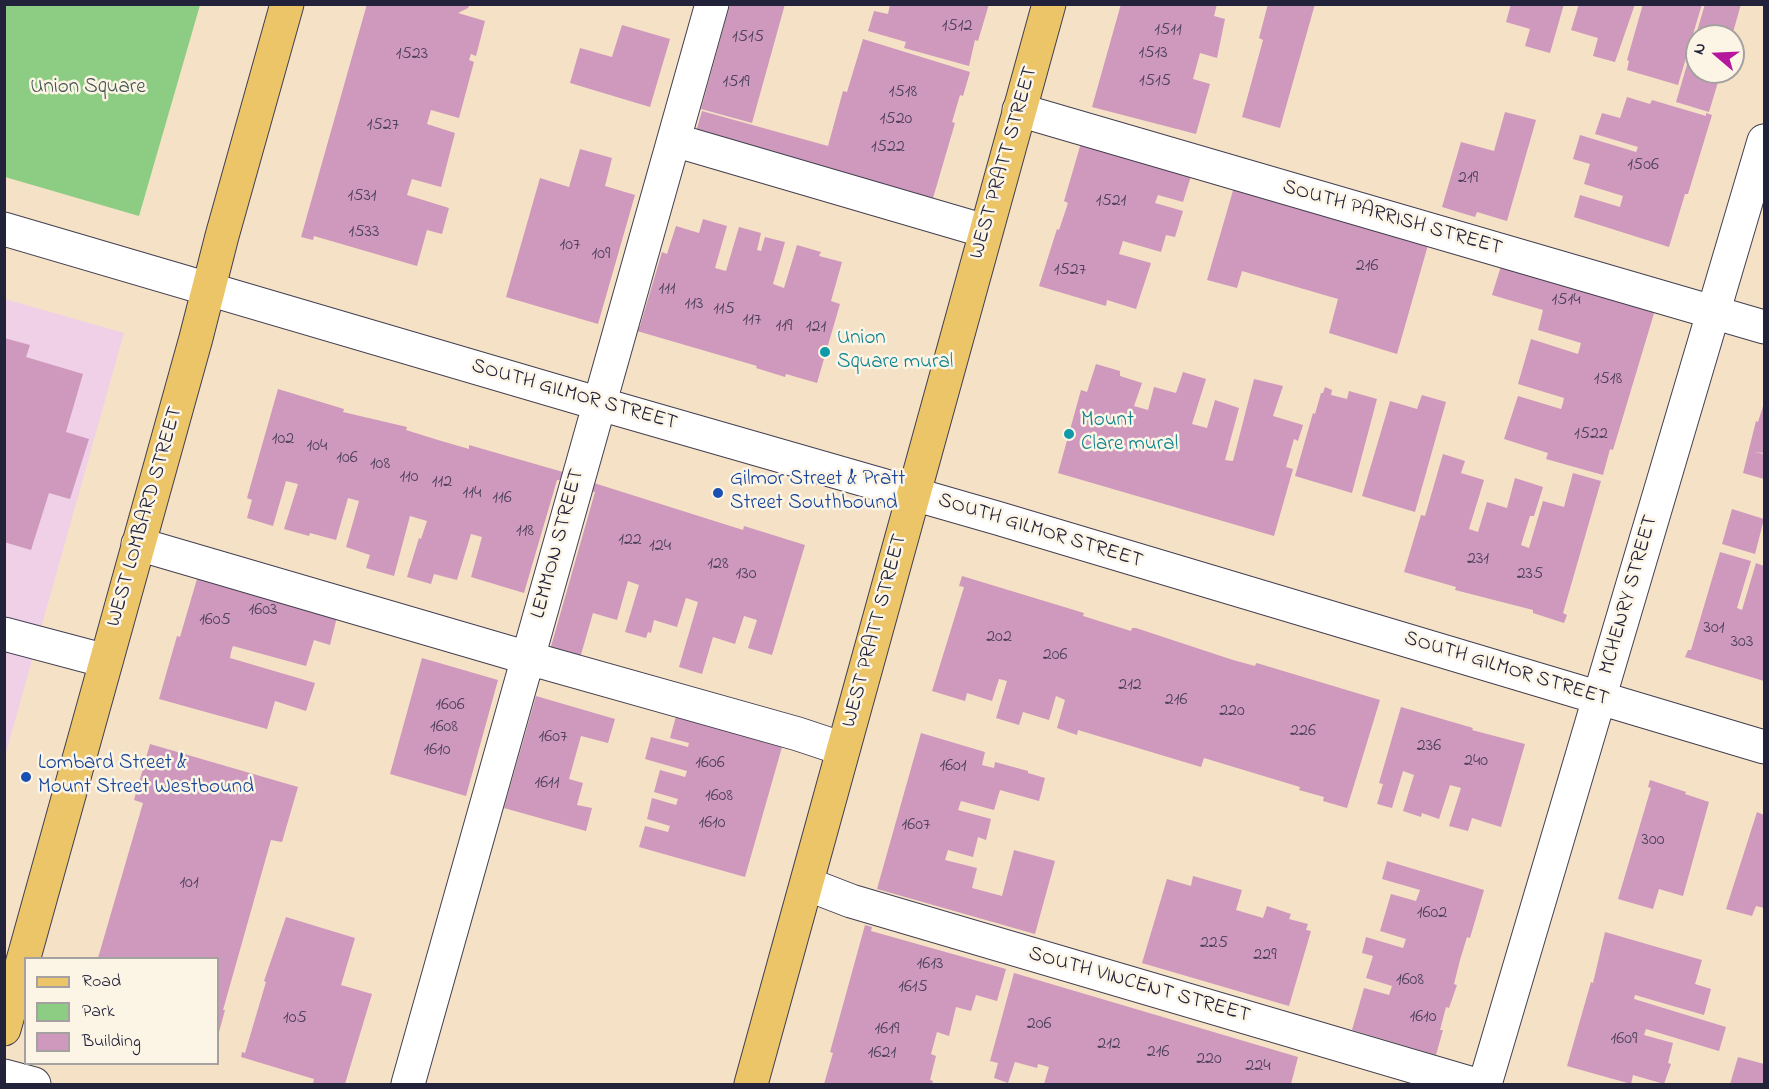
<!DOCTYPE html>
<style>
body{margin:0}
#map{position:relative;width:1769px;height:1089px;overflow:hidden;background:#f5e1c6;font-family:"Indie Flower",sans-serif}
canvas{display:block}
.frame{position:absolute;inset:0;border:6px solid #22223b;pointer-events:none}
.legend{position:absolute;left:24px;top:957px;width:195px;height:108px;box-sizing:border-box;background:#fcf5e5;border:2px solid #a5a1a1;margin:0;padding:8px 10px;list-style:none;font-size:18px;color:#22223b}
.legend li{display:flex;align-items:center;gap:12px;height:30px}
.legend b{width:30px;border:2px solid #a5a1a1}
.north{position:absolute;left:1685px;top:24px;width:60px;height:60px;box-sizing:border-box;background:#fcf5e5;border:2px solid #a5a1a1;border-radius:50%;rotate:289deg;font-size:16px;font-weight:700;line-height:24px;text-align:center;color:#22223b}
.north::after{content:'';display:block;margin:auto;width:21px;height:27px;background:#b5179e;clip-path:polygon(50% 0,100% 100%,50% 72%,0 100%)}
</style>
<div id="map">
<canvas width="1769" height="1089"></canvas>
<div class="frame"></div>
<ul class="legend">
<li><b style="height:8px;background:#ecc569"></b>Road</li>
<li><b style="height:16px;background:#8dcc83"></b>Park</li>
<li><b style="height:16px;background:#ce99bc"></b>Building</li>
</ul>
<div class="north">N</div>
</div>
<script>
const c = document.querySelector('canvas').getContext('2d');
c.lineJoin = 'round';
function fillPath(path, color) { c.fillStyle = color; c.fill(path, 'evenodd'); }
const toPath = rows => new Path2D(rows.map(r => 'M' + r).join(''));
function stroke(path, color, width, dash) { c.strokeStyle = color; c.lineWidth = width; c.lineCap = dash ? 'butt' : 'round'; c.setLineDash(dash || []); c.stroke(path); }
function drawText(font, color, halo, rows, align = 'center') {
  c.font = font + ' "Indie Flower",sans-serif'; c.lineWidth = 5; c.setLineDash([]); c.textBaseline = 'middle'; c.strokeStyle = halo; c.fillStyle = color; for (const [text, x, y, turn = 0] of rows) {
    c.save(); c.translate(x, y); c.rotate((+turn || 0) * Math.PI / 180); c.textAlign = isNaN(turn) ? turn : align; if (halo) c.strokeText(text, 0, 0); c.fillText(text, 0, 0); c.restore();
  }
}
fillPath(toPath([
 [5,299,124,333,5,756]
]), '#efd0e7');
fillPath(toPath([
 [4,5,200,5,139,216,5,177]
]), '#8dcc83');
fillPath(toPath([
 [367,4,470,4,468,8,458,13,485,21,476,56,471,54,469,60,474,62,459,118,431,110,427,124,455,133,441,187,412,179,410,185,407,195,449,208,442,234,427,230,417,266,314,236,313,240,301,237],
 [730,4,785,4,752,123,701,109],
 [890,4,989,4,978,41,975,40,969,66,904,48,906,42,868,31,874,11,888,14],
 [1121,4,1217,4,1214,16,1225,19,1217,58,1200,53,1193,79,1210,84,1196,134,1092,107],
 [1268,4,1315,4,1280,128,1242,117,1263,40,1259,38],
 [1511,4,1564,4,1550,53,1525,46,1530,29,1506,22],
 [1579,4,1635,4,1615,62,1593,56,1598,38,1571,30],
 [1643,4,1702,4,1678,85,1627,70,1629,61,1627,60],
 [1705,4,1741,4,1732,36,1697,36,1697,72,1721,72,1709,112,1676,102],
 [622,25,670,39,650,107,570,83,580,48,612,57],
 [863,39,970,72,963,96,960,95,952,122,955,123,931,205,695,135,702,111,828,146,843,91,847,92],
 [1627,97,1650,104,1652,100,1706,116,1706,113,1712,115,1688,194,1685,194,1669,247,1574,217,1580,195,1620,207,1623,196,1584,184,1590,164,1573,159,1580,135,1636,152,1638,147,1595,134,1602,113,1620,118],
 [1505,112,1536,120,1507,221,1477,212,1475,217,1442,207,1461,142,1494,151],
 [1081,143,1191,176,1183,202,1158,195,1155,203,1183,211,1175,237,1166,235,1161,252,1123,241,1119,254,1151,263,1136,309,1107,300,1106,306,1039,286,1056,232,1057,229,1059,230,1068,203,1064,201],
 [580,149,612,158,605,186,635,195,598,324,506,297,540,178,569,187],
 [1234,187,1428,245,1397,354,1329,333,1338,299,1242,271,1237,288,1207,280],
 [703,219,727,226,715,268,726,271,739,227,761,233,757,250,761,251,765,237,785,242,773,284,784,288,797,245,821,252,819,256,842,262,831,301,840,304,817,383,786,374,785,377,756,368,757,366,637,331,640,326,662,252,667,254,676,226,699,233],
 [1501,266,1655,310,1613,450,1610,449,1603,475,1546,459,1548,453,1504,439,1518,396,1561,409,1563,403,1564,398,1518,384,1531,339,1578,354,1581,343,1538,330,1543,310,1492,295],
 [4,338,30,345,26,357,83,374,66,432,89,439,70,499,49,493,31,550,4,542],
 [1096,364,1120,371,1120,376,1142,383,1134,406,1148,410,1154,387,1176,393,1183,372,1206,379,1192,424,1207,428,1215,400,1239,408,1225,460,1233,461,1254,379,1283,386,1273,416,1303,425,1298,441,1294,439,1286,467,1293,469,1274,536,1058,473,1081,390,1087,392],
 [1325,387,1332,390,1331,395,1347,399,1349,391,1377,399,1352,493,1295,476,1313,413,1315,414,1321,393,1323,393],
 [278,389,344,409,343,412,407,427,406,430,438,440,469,449,469,445,563,472,560,480,557,480,524,593,471,577,482,537,471,534,457,580,434,574,431,584,407,577,419,538,421,539,427,521,410,516,394,576,366,568,370,555,346,547,359,501,348,498,336,540,310,533,309,536,284,529,298,484,286,481,273,526,247,518,252,500,247,498],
 [1422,395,1446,402,1415,512,1362,496,1390,401,1417,409],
 [1764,403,1764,453,1754,452,1764,454,1764,479,1743,473,1756,421,1758,422],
 [1443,454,1465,461,1461,473,1484,480,1469,529,1478,532,1487,502,1507,508,1515,478,1543,487,1534,516,1530,516,1521,545,1529,548,1543,501,1564,507,1573,473,1601,481,1563,613,1567,615,1564,623,1533,613,1533,610,1455,590,1456,587,1404,572,1421,515,1425,516],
 [594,483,743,530,744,526,805,545,772,655,748,648,757,620,744,616,735,644,713,637,702,674,679,667,698,602,686,598,677,627,654,620,651,633,648,632,646,638,625,632,639,585,628,581,617,620,593,613,580,658,550,650,595,492,591,491],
 [1732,509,1764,519,1755,554,1722,544],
 [1720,552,1751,561,1737,608,1742,610,1756,563,1764,566,1764,681,1685,657,1688,650,1691,650],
 [199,572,337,617,330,645,314,640,306,666,233,646,231,652,230,658,315,683,306,711,275,701,267,729,159,699,177,636,180,637],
 [962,576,1084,613,1083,616,1131,631,1132,628,1136,628,1233,660,1255,666,1256,663,1260,664,1380,700,1347,808,1323,801,1324,797,1299,790,1300,787,1204,758,1201,767,1078,730,1077,735,1057,728,1065,700,1056,696,1049,720,1023,712,1019,725,996,718,1007,681,999,679,992,701,967,693,965,701,932,691,964,587,959,586],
 [422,658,498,680,466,796,390,774],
 [536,696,615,719,608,743,581,736,569,779,583,783,577,805,592,808,586,831,504,808],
 [1401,707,1473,728,1472,730,1525,744,1501,827,1472,818,1468,831,1449,826,1461,788,1450,785,1439,819,1422,813,1421,817,1403,811,1414,775,1403,771,1392,808,1377,804,1383,784,1379,783],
 [678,709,784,740,745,877,639,847,645,826,668,832,670,826,647,819,652,798,676,805,678,799,654,792,660,770,685,777,687,771,645,759,651,737,688,747,689,743,670,738],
 [921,733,985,752,982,765,994,768,995,762,1028,771,1028,773,1045,778,1039,801,1000,790,994,810,961,801,958,810,991,819,986,840,978,837,973,857,948,850,945,860,977,868,972,888,1002,896,1014,850,1055,861,1035,934,877,889],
 [150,744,298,787,282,842,271,840,223,1010,225,1010,218,1036,218,958,98,958,143,803,134,800],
 [1650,780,1686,792,1685,794,1709,802,1683,896,1659,889,1653,909,1618,899,1651,788,1648,787],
 [1757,812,1764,815,1764,908,1756,906,1752,916,1726,909],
 [1387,861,1484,890,1470,938,1467,937,1460,960,1454,984,1457,985,1449,1008,1446,1007,1440,1030,1443,1030,1436,1055,1352,1030,1364,988,1389,995,1392,986,1366,978,1373,956,1362,953,1366,937,1403,948,1406,939,1380,931,1391,894,1416,901,1420,890,1382,879],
 [1193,876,1242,890,1236,910,1263,918,1267,906,1291,914,1289,919,1308,924,1306,930,1311,931,1289,1006,1142,963,1167,879,1191,886],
 [286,917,355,938,341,985,372,994,345,1084,313,1084,314,1079,241,1057,242,1052,245,1053,266,982,264,981],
 [865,925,872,927,871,931,1006,969,997,1001,976,995,971,1011,956,1007,949,1036,937,1032,931,1054,936,1056,930,1080,933,1081,932,1084,824,1084,833,1053,830,1052],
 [1605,932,1702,960,1695,984,1711,989,1704,1015,1635,995,1634,999,1726,1027,1719,1051,1646,1029,1644,1035,1673,1043,1668,1063,1671,1064,1664,1084,1633,1075,1631,1084,1567,1066,1591,982,1593,983],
 [1014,973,1298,1057,1291,1084,1091,1084,1085,1083,1085,1084,1044,1084,1049,1067,1038,1064,1037,1068,1015,1062,1008,1083,994,1078,998,1063,990,1061],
 [1738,1057,1764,1064,1764,1084,1730,1084]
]), '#ce99bc');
const minor = toPath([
 [1019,110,1764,327],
 [674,140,985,231],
 [4,229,600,404,997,518,1764,747],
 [138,544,528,658,798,734,843,749],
 [4,634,106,661],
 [807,884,851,901,1473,1084],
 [4,1076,34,1084],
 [408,1084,712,4],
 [1485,1084,1764,141]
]);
const major = toPath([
 [4,1029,196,338,222,236,287,4],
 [751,1084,1049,4]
]);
stroke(minor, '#423f50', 35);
stroke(major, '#423f50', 35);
stroke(minor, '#fff', 33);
stroke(major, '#ecc569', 33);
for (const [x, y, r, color] of [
 [825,352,6,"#0f9aa8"],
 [1069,434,6,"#0f9aa8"],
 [718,493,6,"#1a4fb4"],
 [26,777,6,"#1a4fb4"]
]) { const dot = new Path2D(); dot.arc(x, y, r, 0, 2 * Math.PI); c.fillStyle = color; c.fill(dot); stroke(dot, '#fcf5e5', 2); }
drawText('18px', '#4d405b', null, [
 ["1512",957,27],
 ["1511",1168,31],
 ["1515",748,38],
 ["1513",1153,54],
 ["1523",412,55],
 ["1515",1155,82],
 ["1519",736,83],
 ["1518",903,93],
 ["1520",896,120],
 ["1527",383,126],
 ["1522",888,148],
 ["1506",1643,166],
 ["219",1468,179],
 ["1531",362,197],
 ["1521",1111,202],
 ["1533",364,233],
 ["107",570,246],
 ["109",601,255],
 ["216",1367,267],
 ["1527",1070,271],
 ["111",667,290],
 ["1514",1566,301],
 ["113",694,305],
 ["115",724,310],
 ["117",752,321],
 ["119",784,327],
 ["121",816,328],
 ["1518",1608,380],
 ["1522",1591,435],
 ["102",283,440],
 ["104",317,447],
 ["106",347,459],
 ["108",380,465],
 ["110",409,478],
 ["112",442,483],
 ["114",472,494],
 ["116",502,499],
 ["118",525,532],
 ["122",630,541],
 ["124",660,547],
 ["231",1478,560],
 ["128",718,565],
 ["130",746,575],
 ["235",1530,575],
 ["1603",263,611],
 ["1605",215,621],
 ["301",1714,629],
 ["202",999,638],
 ["303",1742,643],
 ["206",1055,656],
 ["212",1130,686],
 ["216",1176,701],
 ["1606",450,706],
 ["220",1232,712],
 ["1608",444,728],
 ["226",1303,732],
 ["1607",553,738],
 ["236",1429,747],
 ["1610",437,751],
 ["240",1476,762],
 ["1606",710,764],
 ["1601",953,767],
 ["1611",547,784],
 ["1608",719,797],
 ["1610",712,824],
 ["1607",916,826],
 ["300",1653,841],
 ["101",189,884],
 ["1602",1432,914],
 ["225",1214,944],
 ["229",1265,956],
 ["1613",930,965],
 ["1608",1410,981],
 ["1615",913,988],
 ["1610",1423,1018],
 ["105",295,1019],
 ["206",1039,1025],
 ["1619",887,1030],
 ["1609",1624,1040],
 ["212",1109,1045],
 ["216",1158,1053],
 ["1621",882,1054],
 ["220",1209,1060],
 ["224",1258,1067]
]);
drawText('21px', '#425551', '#fcf5e5', [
 ["Union Square",88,89]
]);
drawText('21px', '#22223b', '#fcf5e5', [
 ["WEST PRATT STREET",1005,163,-74],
 ["SOUTH PARRISH STREET",1392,219,16],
 ["SOUTH GILMOR STREET",574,396,16],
 ["WEST LOMBARD STREET",146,517,-74],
 ["SOUTH GILMOR STREET",1040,532,17],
 ["LEMMON STREET",559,544,-75],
 ["MCHENRY STREET",1630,595,-74],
 ["WEST PRATT STREET",876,631,-75],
 ["SOUTH GILMOR STREET",1506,670,17],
 ["SOUTH VINCENT STREET",1139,986,16]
]);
drawText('21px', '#0d838f', '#fcf5e5', [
 ["Union",837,340],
 ["Square mural",837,364],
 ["Mount",1081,422],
 ["Clare mural",1081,446]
], 'left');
drawText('21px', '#164399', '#fcf5e5', [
 ["Gilmor Street & Pratt",730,481],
 ["Street Southbound",730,505],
 ["Lombard Street &",38,765],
 ["Mount Street Westbound",38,789]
], 'left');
</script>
